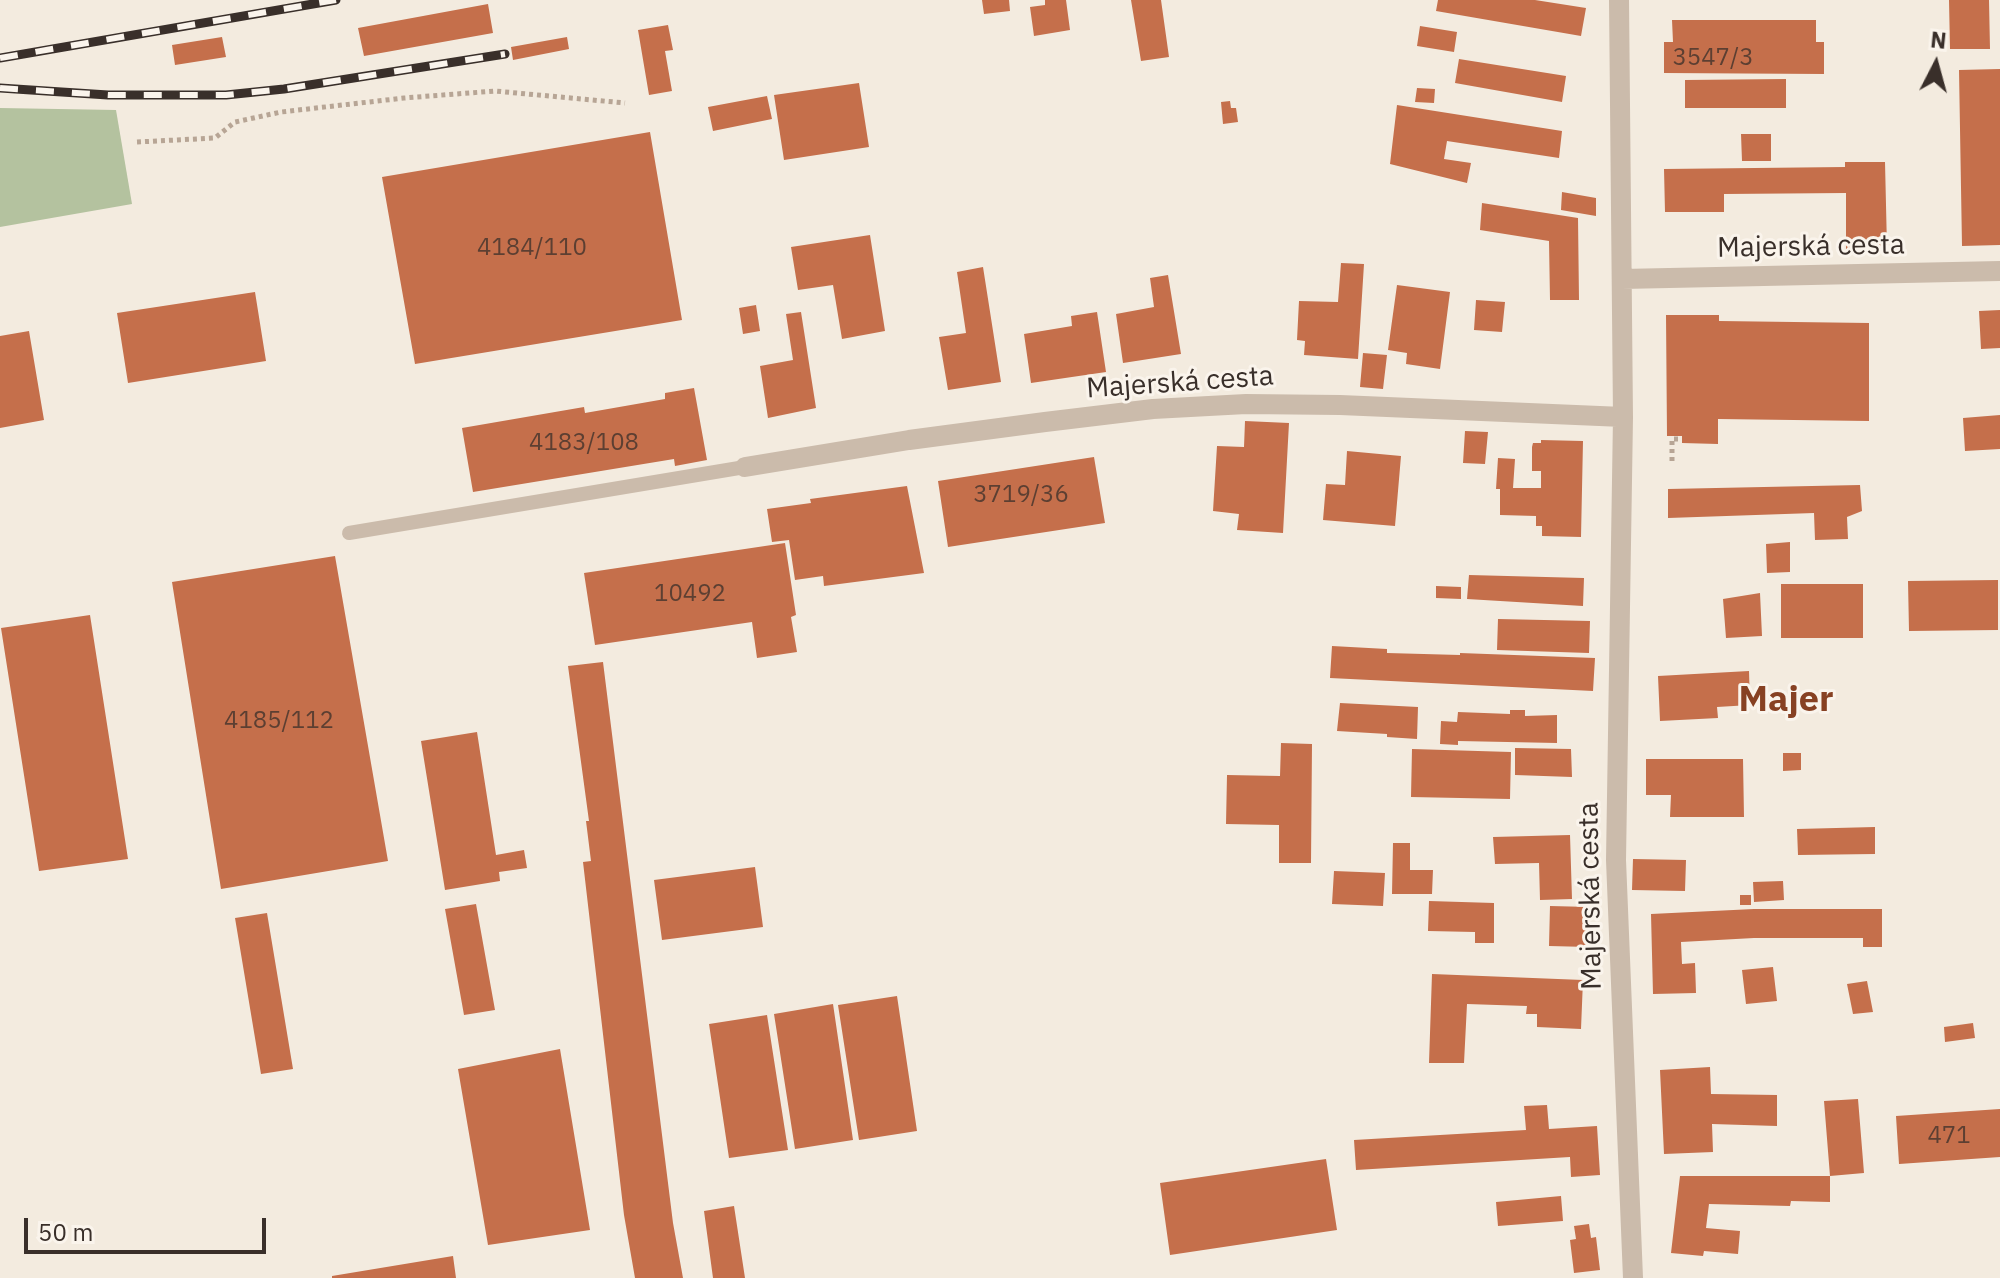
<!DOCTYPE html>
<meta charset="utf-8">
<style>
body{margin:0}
#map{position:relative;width:2000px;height:1278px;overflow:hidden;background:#f3ebdf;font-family:"IBM Plex Sans",sans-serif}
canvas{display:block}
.north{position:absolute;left:1896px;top:24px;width:80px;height:80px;-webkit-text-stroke:6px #faf4ec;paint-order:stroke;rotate:6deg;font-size:22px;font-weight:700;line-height:32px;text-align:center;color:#392f2a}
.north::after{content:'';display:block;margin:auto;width:28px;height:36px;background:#392f2a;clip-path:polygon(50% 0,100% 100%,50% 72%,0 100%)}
.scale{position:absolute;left:24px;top:1218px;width:242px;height:36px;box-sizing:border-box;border:4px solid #392f2a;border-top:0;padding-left:10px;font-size:24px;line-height:28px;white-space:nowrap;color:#392f2a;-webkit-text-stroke:6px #faf4ec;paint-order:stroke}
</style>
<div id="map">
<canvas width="2000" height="1278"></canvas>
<div class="north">N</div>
<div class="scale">50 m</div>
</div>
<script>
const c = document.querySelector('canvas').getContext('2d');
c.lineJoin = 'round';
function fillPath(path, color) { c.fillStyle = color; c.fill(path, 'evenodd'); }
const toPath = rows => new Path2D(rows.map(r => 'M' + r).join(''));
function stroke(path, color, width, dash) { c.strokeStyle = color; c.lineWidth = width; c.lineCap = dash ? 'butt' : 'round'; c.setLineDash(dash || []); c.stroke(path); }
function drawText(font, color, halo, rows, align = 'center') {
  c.font = font + ' "IBM Plex Sans",sans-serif'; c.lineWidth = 6; c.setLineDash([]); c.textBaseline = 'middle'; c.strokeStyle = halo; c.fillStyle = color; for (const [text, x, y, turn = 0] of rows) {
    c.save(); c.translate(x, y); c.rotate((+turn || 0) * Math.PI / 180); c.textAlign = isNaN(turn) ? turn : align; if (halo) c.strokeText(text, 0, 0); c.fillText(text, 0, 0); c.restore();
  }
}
fillPath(toPath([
 [0,108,116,110,132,204,0,227]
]), '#b4c29f');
fillPath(toPath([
 [982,0,1009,0,1010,11,984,14],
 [1045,0,1066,0,1070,30,1034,36,1030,7,1045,5],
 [1131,0,1161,0,1169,57,1141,61],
 [1438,0,1535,0,1586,8,1581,36,1436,11],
 [1949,0,1989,0,1990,49,1950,49],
 [488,4,493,33,364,56,358,28],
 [1672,20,1816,20,1816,42,1824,42,1824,74,1664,73,1664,42,1673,42],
 [668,25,673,50,665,51,672,91,649,95,638,30],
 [1420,26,1457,32,1454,52,1417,46],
 [222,37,226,57,175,65,172,45],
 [567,37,569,49,513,60,511,47],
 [1459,59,1566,76,1562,102,1455,83],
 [2000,69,2000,245,1962,246,1959,70],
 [1786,79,1786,108,1685,108,1685,80],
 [859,83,869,147,784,160,774,95],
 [1417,88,1435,89,1434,103,1415,102],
 [767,96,772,119,713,131,708,107],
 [1230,101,1231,108,1236,108,1238,122,1223,124,1221,102],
 [1397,105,1562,131,1559,158,1447,141,1444,159,1471,163,1467,183,1390,164],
 [650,132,682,320,415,364,382,177],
 [1741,134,1771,134,1771,161,1742,161],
 [1845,162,1885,162,1887,248,1846,249,1846,193,1724,194,1724,212,1665,212,1664,169,1845,167],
 [1562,192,1596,198,1596,216,1561,210],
 [1482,203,1578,218,1579,300,1550,300,1549,241,1480,230],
 [870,235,885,331,842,339,833,285,798,290,791,247],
 [1341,263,1364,264,1358,359,1304,355,1305,341,1297,340,1299,301,1338,302],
 [983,267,1001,382,948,390,939,337,966,333,957,272],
 [1168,275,1181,354,1123,363,1116,314,1154,307,1150,278],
 [1397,285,1450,292,1440,369,1406,364,1407,353,1388,350],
 [255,292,266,361,128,383,117,313],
 [1476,300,1505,302,1502,332,1474,330],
 [756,305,760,331,743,334,739,308],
 [2000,310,2000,348,1981,349,1979,311],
 [801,312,816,408,768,418,760,366,793,360,786,314],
 [1097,312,1106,372,1031,383,1024,334,1072,326,1071,316],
 [1666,315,1719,315,1719,321,1869,323,1869,421,1718,419,1718,444,1682,443,1682,436,1667,436],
 [29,331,44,420,0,428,0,336],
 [1363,353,1387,355,1383,389,1360,387],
 [694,388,707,460,675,466,674,459,473,492,462,428,584,407,585,413,665,399,665,393],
 [2000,415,2000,449,1965,451,1963,418],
 [1245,421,1289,423,1283,533,1237,530,1239,514,1213,511,1217,446,1244,447],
 [1465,431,1488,432,1485,464,1463,463],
 [1541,440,1583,441,1581,537,1542,536,1542,526,1536,526,1536,516,1500,515,1500,489,1496,489,1498,458,1515,459,1513,488,1541,488,1541,471,1532,471,1532,447,1533,443,1541,443],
 [1347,451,1401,456,1395,526,1323,520,1326,484,1345,485],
 [1094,457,1105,523,948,547,938,481],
 [1860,485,1862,511,1847,517,1848,539,1815,540,1814,513,1668,518,1668,489],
 [907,486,924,573,824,586,823,576,795,580,789,540,772,542,767,509,811,503,810,499],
 [1790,542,1790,572,1767,573,1766,544],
 [785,543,796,615,791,617,797,652,757,658,752,622,595,645,584,573],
 [335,556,388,861,221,889,172,582],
 [1469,575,1584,578,1583,606,1467,599],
 [1998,580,1998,630,1909,631,1908,581],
 [1781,584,1863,584,1863,638,1781,638],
 [1436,586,1461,587,1461,599,1436,598],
 [1760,593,1762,636,1726,638,1723,599],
 [90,615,128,859,39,871,1,628],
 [1498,619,1590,621,1589,653,1497,650],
 [1332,646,1387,649,1387,653,1460,655,1460,653,1595,658,1593,691,1330,678],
 [603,662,673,1223,683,1278,635,1278,624,1215,583,862,591,861,586,821,589,821,568,666],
 [1749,671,1750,705,1717,707,1718,718,1660,721,1658,676],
 [1340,703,1418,707,1417,739,1387,737,1387,734,1337,731],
 [1510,710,1525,710,1525,716,1557,715,1557,743,1458,741,1458,745,1440,744,1441,721,1457,722,1458,712,1510,714],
 [477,732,496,855,524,850,527,868,499,872,500,881,445,890,421,741],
 [1281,743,1312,744,1311,863,1279,863,1279,825,1226,824,1227,775,1280,776],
 [1515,748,1571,749,1572,777,1515,775],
 [1412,749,1511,752,1510,799,1411,797],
 [1783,753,1801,753,1801,770,1783,771],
 [1646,759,1743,759,1744,817,1670,817,1671,795,1646,795],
 [1875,827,1875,854,1798,855,1797,829],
 [1570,835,1572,899,1540,900,1539,863,1495,864,1493,837],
 [1393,843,1410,843,1410,870,1433,870,1432,894,1392,894],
 [1633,859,1686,860,1685,891,1632,890],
 [755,867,763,927,662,940,654,880],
 [1334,871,1385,873,1383,906,1332,904],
 [1783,881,1784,900,1754,902,1753,882],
 [1740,895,1751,895,1751,905,1740,905],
 [1429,901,1494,903,1494,943,1475,943,1475,932,1428,931],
 [476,904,495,1010,464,1015,445,909],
 [1550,906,1590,907,1589,947,1549,946],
 [1754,909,1882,909,1882,947,1863,947,1863,938,1754,938,1681,942,1682,964,1695,963,1696,993,1653,994,1651,914],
 [267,913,293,1069,261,1074,235,918],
 [1773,967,1777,1001,1746,1004,1742,970],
 [1432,974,1583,980,1581,1029,1537,1027,1537,1014,1526,1014,1527,1006,1467,1004,1464,1063,1429,1063],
 [1867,981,1873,1012,1853,1014,1847,984],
 [897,996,917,1131,859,1140,838,1005],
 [833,1004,853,1140,795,1149,774,1014],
 [767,1015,788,1150,729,1158,709,1024],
 [1973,1023,1975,1038,1945,1042,1944,1027],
 [560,1049,590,1230,488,1245,458,1069],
 [1710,1067,1711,1094,1777,1095,1777,1126,1712,1124,1713,1152,1664,1154,1660,1070],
 [1858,1099,1864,1173,1830,1176,1824,1101],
 [1547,1105,1549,1129,1597,1126,1600,1175,1571,1177,1570,1157,1356,1170,1354,1140,1526,1130,1524,1106],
 [2000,1109,2000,1157,1899,1164,1896,1116],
 [1326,1159,1337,1230,1170,1255,1160,1183],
 [1680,1176,1830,1176,1830,1202,1791,1201,1790,1206,1709,1204,1706,1228,1740,1231,1738,1254,1704,1251,1703,1256,1671,1253],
 [1561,1196,1563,1221,1498,1226,1496,1202],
 [734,1206,745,1278,713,1278,704,1211],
 [1589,1224,1591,1238,1596,1237,1600,1270,1574,1273,1570,1240,1576,1239,1574,1226],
 [453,1256,456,1278,332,1278,332,1276]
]), '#c56f4b');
stroke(toPath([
 [137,142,215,138,235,122,281,112,404,98,495,91,625,103],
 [1672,461,1672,439,1682,439]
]), '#b7a595', 5, [4, 4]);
stroke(toPath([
 [349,533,745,467]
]), '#cbbbab', 14);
stroke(toPath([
 [1619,0,1623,417,1616,860,1633,1278],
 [1622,279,2000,271],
 [745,467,909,440,1045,422,1153,409,1246,404,1340,405,1623,417]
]), '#cbbbab', 20);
const rail = toPath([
 [0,58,336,0],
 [0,88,108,95,226,95,284,89,505,54]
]);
stroke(rail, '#392f2a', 9);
stroke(rail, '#faf4ec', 6, [18]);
drawText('24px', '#5c3f32', null, [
 ["3547/3",1713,58],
 ["4184/110",532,248],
 ["4183/108",584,443],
 ["3719/36",1021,495],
 ["10492",690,594],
 ["4185/112",279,721],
 ["471",1949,1136]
]);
drawText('28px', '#392f2a', '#faf4ec', [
 ["Majerská cesta",1811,247,-1],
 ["Majerská cesta",1180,383,-4],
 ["Majerská cesta",1591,896,-91]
]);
drawText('bold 36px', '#874123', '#faf4ec', [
 ["Majer",1786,701]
]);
</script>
